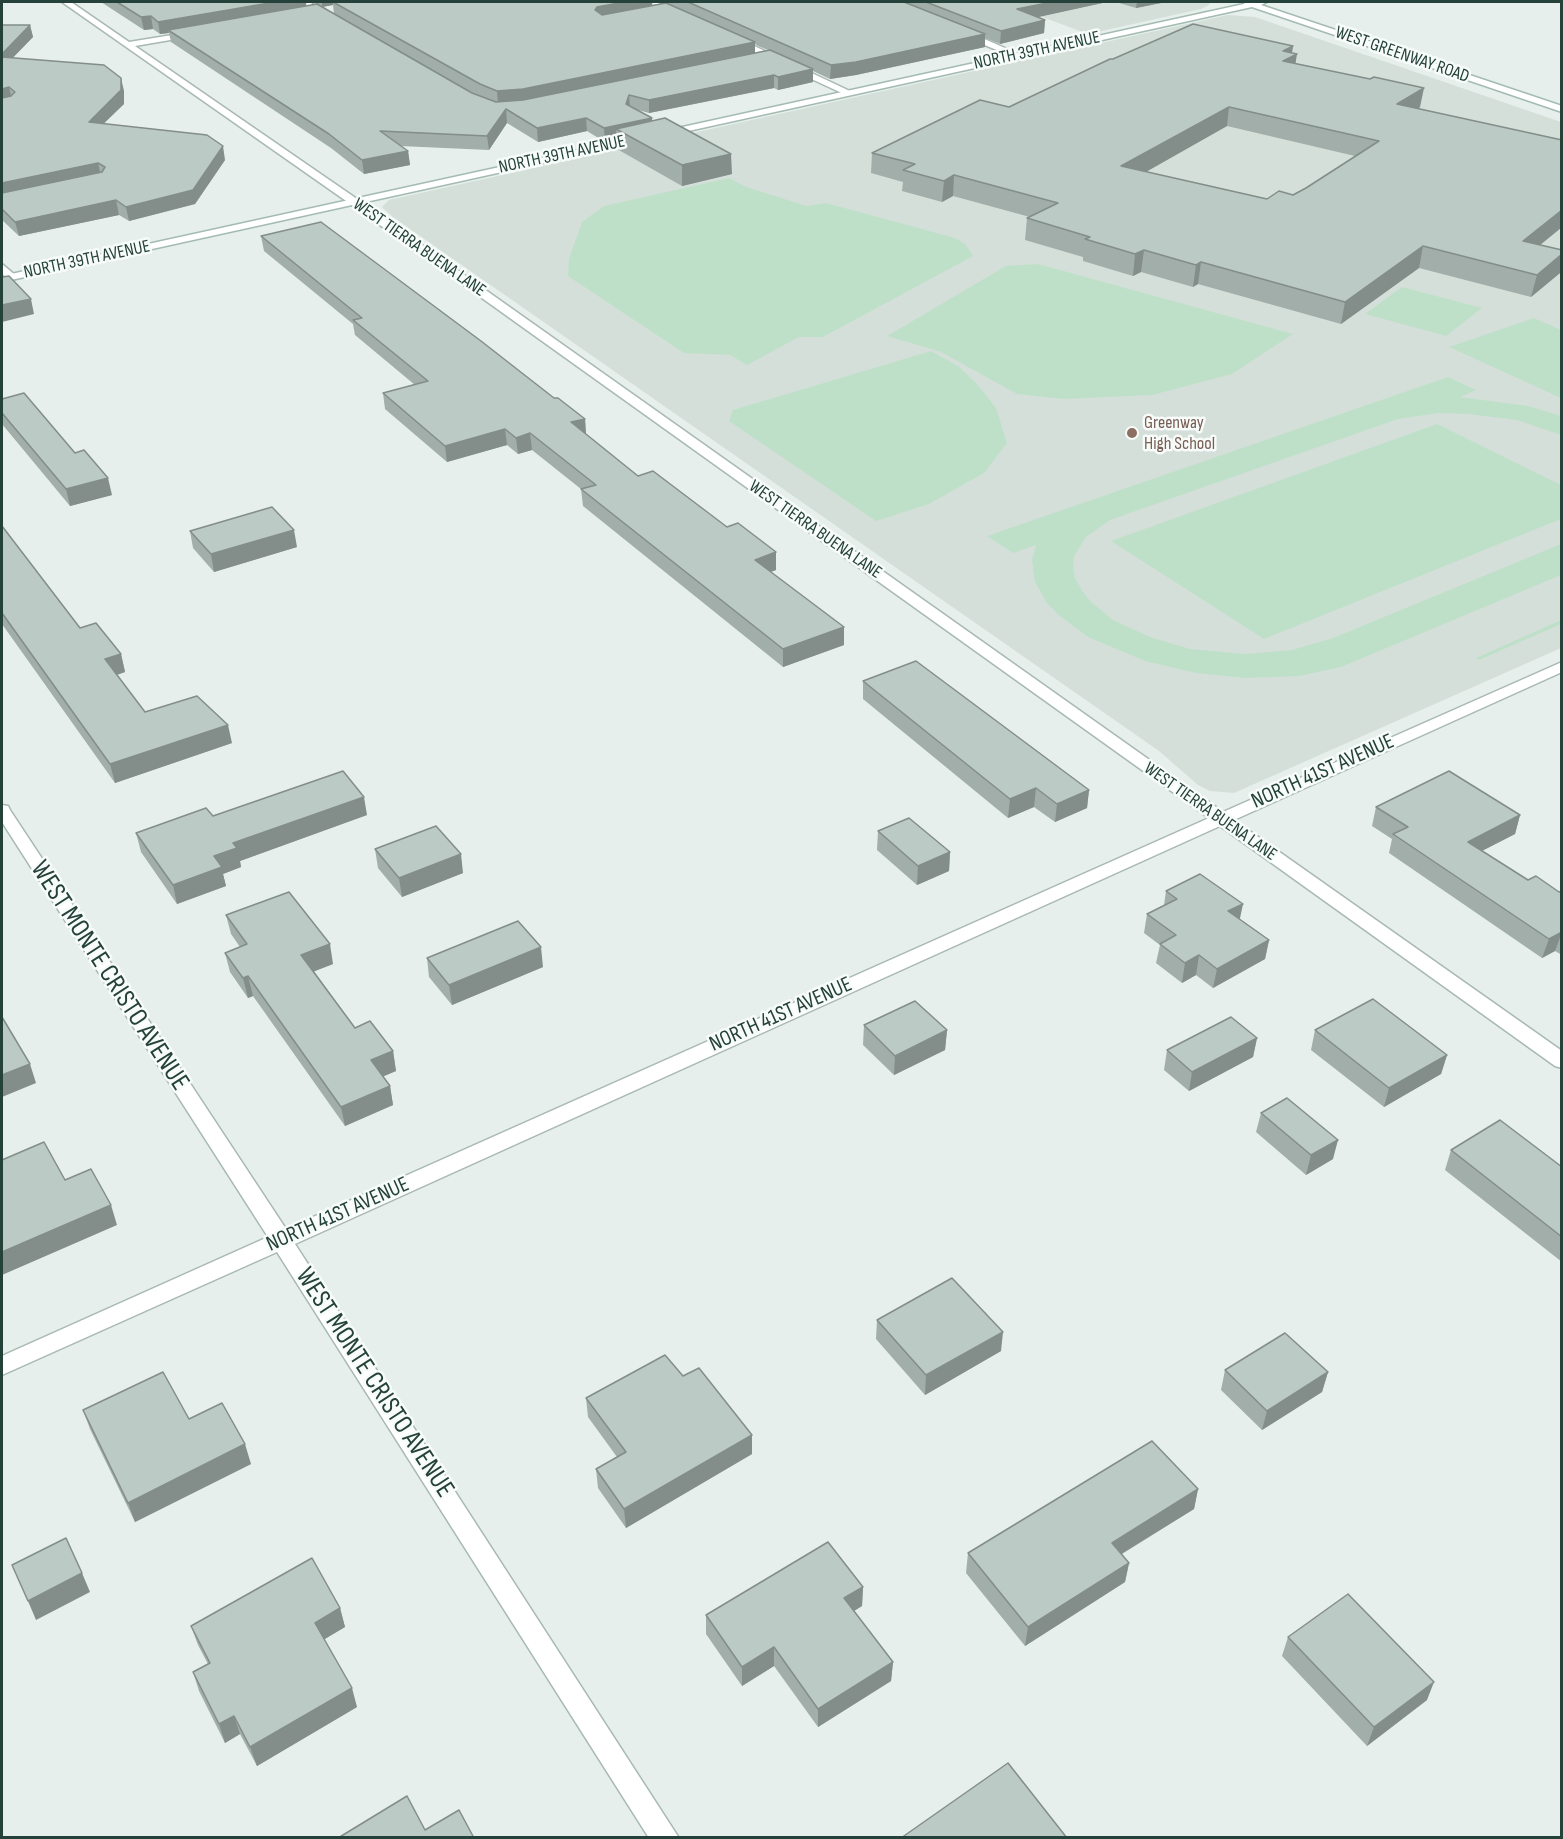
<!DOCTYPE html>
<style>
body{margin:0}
#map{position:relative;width:1563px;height:1839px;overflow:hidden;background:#e6efeb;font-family:"Sofia Sans Condensed",sans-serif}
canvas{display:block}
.frame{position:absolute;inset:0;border:3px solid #24423a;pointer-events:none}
</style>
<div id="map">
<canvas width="1563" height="1839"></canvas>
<div class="frame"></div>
</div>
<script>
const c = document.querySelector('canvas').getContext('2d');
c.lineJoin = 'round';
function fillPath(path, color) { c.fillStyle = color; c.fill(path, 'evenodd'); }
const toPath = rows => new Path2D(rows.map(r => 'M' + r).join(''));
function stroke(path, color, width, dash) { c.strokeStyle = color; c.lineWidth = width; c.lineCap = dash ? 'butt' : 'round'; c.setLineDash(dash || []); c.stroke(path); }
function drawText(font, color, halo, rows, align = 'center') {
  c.font = font + ' "Sofia Sans Condensed",sans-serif'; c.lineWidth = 5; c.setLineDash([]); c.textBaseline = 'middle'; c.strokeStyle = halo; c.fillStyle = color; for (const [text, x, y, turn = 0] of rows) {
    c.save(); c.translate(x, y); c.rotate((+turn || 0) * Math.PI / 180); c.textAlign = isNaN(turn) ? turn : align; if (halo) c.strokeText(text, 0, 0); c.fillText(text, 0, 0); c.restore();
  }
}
fillPath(toPath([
 [1002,2,1210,2,1209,5,1201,9,1088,34],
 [1228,15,1255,17,1561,122,1561,648,1234,793,1210,791,1198,785,1159,751,393,217,382,207,389,200]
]), '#d4dfda');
fillPath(toPath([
 [729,178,746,187,807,206,826,203,955,238,965,244,973,256,823,337,799,337,747,365,730,355,684,353,568,276,569,259,582,222,604,206],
 [1038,264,1293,334,1232,374,1152,395,1064,399,1017,394,941,352,887,336,1006,266],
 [1402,287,1482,308,1446,336,1365,314],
 [1534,318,1561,330,1561,398,1449,347],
 [931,351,958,366,977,384,996,408,1007,443,984,473,929,504,876,521,729,421,733,410],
 [1448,377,1476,390,1460,397,1528,406,1561,416,1561,435,1517,420,1468,414,1439,413,1398,419,1110,520,1086,537,1074,556,1073,568,1075,578,1083,592,1091,602,1113,620,1150,637,1190,649,1246,654,1292,650,1333,638,1561,544,1561,575,1341,667,1299,676,1245,678,1196,673,1145,661,1088,637,1059,615,1047,603,1035,582,1032,560,1036,545,1013,553,987,536],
 [1437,424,1561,485,1561,519,1264,639,1111,541],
 [1561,620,1561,624,1479,660,1476,658]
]), '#bfe0c8');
const street = toPath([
 [62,2,71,2,129,42,197,31,198,33,194,36,135,46,357,199,1223,812,1562,662,1562,672,1234,820,1562,1051,1562,1068,1555,1066,1220,826,295,1244,679,1838,649,1838,277,1252,2,1375,2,1356,268,1237,2,822,2,805,8,806,10,810,286,1229,1209,818,349,203,62,2],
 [300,2,309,2,335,17,328,19,300,2],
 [646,2,656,2,684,15,677,17,646,2],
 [960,31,966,31,1021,55,1014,57,960,35,960,31],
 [729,37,735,37,852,92,844,94,729,41,729,37],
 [2,264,15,275,15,279,7,279,2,273,2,264]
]);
const secondary = toPath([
 [1245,2,1267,2,1261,5,1562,106,1562,112,1252,7,2,282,2,276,1244,4,1245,2]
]);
stroke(street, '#a8b8b2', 3);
stroke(secondary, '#a4bbb3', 3);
fillPath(street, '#fff');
fillPath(secondary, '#fff');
fillPath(toPath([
 [101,2,306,2,306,6,334,14,333,5,322,7,313,2,652,2,652,5,664,3,660,2,1107,2,1037,17,1045,20,1044,33,1000,44,985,38,985,47,856,75,830,79,813,71,813,82,778,90,774,88,649,113,638,110,652,118,652,121,732,174,682,186,617,149,617,139,605,142,587,131,538,142,507,123,489,150,400,146,408,151,410,165,364,174,331,148,171,42,169,33,160,34,153,29,144,30],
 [755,44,758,46,768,50,755,53],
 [1116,2,1166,2,1136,8],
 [2,25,30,25,33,37,12,58,124,91,124,104,104,123,225,160,195,204,129,221,119,215,19,236,2,220],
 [1293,46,1292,53,1295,64,1420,107,1418,109,1562,140,1562,227,1540,245,1562,250,1562,266,1560,273,1531,297,1419,268,1341,324,1198,284,1193,287,1141,272,1133,276,1083,261,1083,257,1025,240,1027,218,1030,217,953,196,942,202,902,191,903,182,871,173,872,153,1009,107,1113,59],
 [1227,126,1355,156,1306,188,1293,195,1267,199,1146,172],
 [261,236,554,398,585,419,586,434,638,476,727,527,776,552,776,570,771,572,844,627,844,645,783,667,583,506,581,489,532,450,518,454,507,445,447,462,385,409,383,393,415,385,355,335,353,324,264,251],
 [2,399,112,495,70,506,2,424],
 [2,526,80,628,121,654,125,672,117,675,145,712,232,743,115,783,2,624],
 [190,531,297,547,214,572,193,548],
 [863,681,1089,790,1087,808,1055,822,1034,807,1008,818,863,699],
 [1376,807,1520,815,1515,834,1482,851,1528,880,1559,892,1562,891,1562,955,1555,951,1542,958,1389,853,1392,839,1372,826],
 [367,815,240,861,241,867,223,874,226,886,177,904,141,852,136,833,213,816],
 [878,831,950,852,949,871,917,885,877,850],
 [375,849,463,873,402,897,378,868],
 [1166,891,1240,919,1269,940,1265,959,1213,988,1196,975,1182,983,1156,963,1160,945,1144,933,1147,914,1164,905],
 [226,915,333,964,314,971,355,1028,393,1051,396,1071,383,1076,390,1086,393,1105,345,1126,253,996,248,998,230,972,225,953,240,947,231,934],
 [427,958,543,967,452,1005,429,977],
 [864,1025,947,1030,945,1050,894,1075,863,1045],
 [1315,1030,1447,1055,1441,1074,1384,1107,1311,1050],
 [1257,1038,1253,1057,1189,1091,1164,1070,1167,1050],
 [1261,1113,1333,1159,1306,1175,1256,1132],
 [1451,1150,1562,1167,1562,1262,1445,1170],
 [877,1320,1001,1351,925,1395,876,1339],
 [1225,1370,1328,1372,1322,1392,1262,1430,1221,1390],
 [683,1376,752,1435,752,1454,626,1528,598,1488,596,1469,617,1457,588,1417,586,1398],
 [83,1410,189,1419,251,1464,135,1522,90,1429],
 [1198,1489,1194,1509,1122,1554,1129,1563,1125,1582,1025,1646,966,1573,968,1553],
 [863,1587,862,1606,854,1611,893,1662,891,1681,818,1727,774,1666,742,1686,706,1634,706,1615],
 [340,1608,345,1627,324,1639,357,1707,257,1766,240,1734,225,1743,199,1691,193,1672,208,1664,198,1645,191,1626],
 [1288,1637,1427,1700,1367,1746,1282,1656]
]), '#a1aea9');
fillPath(toPath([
 [275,2,306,2,307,9,168,30,169,33,160,34,158,22],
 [322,2,354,2,333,2,333,5,322,7],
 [624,2,652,2,653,8,598,20,595,10,597,7],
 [1052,2,1107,2,1016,22,1017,9],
 [1137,2,1166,2,1136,8],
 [151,16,153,29,144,30,141,17],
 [1045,20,1044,33,1000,44,1001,31],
 [30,25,33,37,2,69,2,54],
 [985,34,985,47,856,75,830,79,831,65],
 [755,42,755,55,498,105,497,91],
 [1293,46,1291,57,1297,54,1294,73,1280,80,1283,51],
 [813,69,813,82,778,90,778,77],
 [774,75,774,88,649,113,649,100],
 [121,78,124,91,124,104,92,135,89,122],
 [9,87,12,100,2,102,2,89],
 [1424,88,1420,107,1394,124,1397,104],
 [629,95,630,108,626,104],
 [1229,107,1227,126,1119,187,1121,166],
 [506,109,507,123,489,150,487,136],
 [586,118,587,131,538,142,537,128],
 [652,118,652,131,616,129,617,139,605,142,604,128],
 [223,146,225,160,195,204,129,221,126,207],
 [408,151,410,165,364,174,362,160],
 [731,154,732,174,682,186,682,165],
 [98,163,101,177,2,198,2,183],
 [954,175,953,196,942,202,944,181],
 [116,200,119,215,19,236,15,222],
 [1562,210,1562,227,1518,263,1523,241],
 [1423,246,1419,268,1341,324,1345,302],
 [1144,250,1141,272,1133,276,1135,254],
 [1562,254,1562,266,1560,273,1531,297,1537,275],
 [1201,262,1198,284,1193,287,1196,265],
 [31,299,34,314,2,322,2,305],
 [585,419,586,435,571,422],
 [505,429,507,445,447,462,445,446],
 [530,433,532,450,518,454,516,438],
 [108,478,112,495,70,506,66,489],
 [294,530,297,547,214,572,211,554],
 [776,552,776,570,755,577,755,560],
 [844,627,844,645,783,667,783,649],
 [121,654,125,672,110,677,105,659],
 [228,725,232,743,115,783,110,764],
 [1036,788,1034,807,1008,818,1010,799],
 [1089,790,1087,808,1055,822,1057,804],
 [364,797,367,815,240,861,241,867,223,874,226,886,177,904,173,885,233,843],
 [1520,815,1515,834,1462,861,1468,842],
 [950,852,949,871,917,885,918,866],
 [461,854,463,873,402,897,399,878],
 [1243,904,1239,923,1228,911],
 [1562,932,1555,951,1542,958,1549,939],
 [1269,940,1265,959,1213,988,1217,969],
 [330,944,333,964,305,975,301,955],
 [541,947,543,967,452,1005,449,985],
 [1199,955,1196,975,1182,983,1185,963],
 [248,976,253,996,248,998,243,978],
 [947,1030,945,1050,894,1075,895,1056],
 [1257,1038,1253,1057,1189,1091,1192,1072],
 [393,1051,396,1071,375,1080,371,1060],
 [1447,1055,1441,1074,1384,1107,1389,1088],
 [30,1064,36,1083,2,1097,2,1075],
 [390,1086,393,1105,345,1126,341,1107],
 [1338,1140,1333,1159,1306,1175,1311,1155],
 [111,1205,117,1225,2,1275,2,1252],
 [1003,1332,1001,1351,925,1395,926,1375],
 [1328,1372,1322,1392,1262,1430,1267,1411],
 [752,1435,752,1454,626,1528,624,1509],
 [245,1444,251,1464,135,1522,128,1503],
 [1198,1489,1194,1509,1108,1562,1112,1543],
 [1129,1563,1125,1582,1025,1646,1028,1627],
 [82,1573,90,1592,36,1620,28,1601],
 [863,1587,862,1606,844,1617,844,1598],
 [340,1608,345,1627,320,1642,315,1623],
 [774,1647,774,1666,742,1686,742,1667],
 [893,1662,891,1681,818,1727,818,1709],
 [1434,1682,1427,1700,1367,1746,1374,1727],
 [352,1688,357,1707,257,1766,250,1747],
 [234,1716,240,1734,225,1743,219,1724]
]), '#838d89');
const building = toPath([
 [117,2,275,2,158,22,151,16,141,17,117,2],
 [333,2,624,2,597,7,595,10,602,15,666,3,755,42,523,89,497,91,480,84,333,2],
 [688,2,904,2,985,34,856,62,831,65,688,2],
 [926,2,1052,2,1017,9,1045,20,1001,31,926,2],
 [317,4,472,93,496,102,523,100,770,50,813,69,778,77,774,75,649,100,629,95,626,104,652,118,604,128,586,118,537,128,506,109,487,136,380,131,408,151,362,160,329,134,168,30,317,4],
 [1193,24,1293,46,1283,51,1297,54,1283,61,1370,79,1374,77,1424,88,1397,104,1562,140,1562,210,1523,241,1562,250,1562,254,1537,275,1423,246,1345,302,1201,262,1196,265,1144,250,1135,254,1085,239,1090,237,1027,218,1058,203,954,175,944,181,903,170,915,164,872,153,980,100,1009,107,1110,59,1113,59,1193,24],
 [1229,107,1379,141,1306,188,1293,195,1279,191,1267,199,1121,166,1229,107],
 [2,25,30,25,2,54,2,25],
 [2,57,104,65,121,78,121,90,89,122,207,135,223,146,193,190,126,207,116,200,15,222,2,209,2,193,102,172,105,167,98,163,2,183,2,98,11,96,15,92,9,87,2,89,2,57],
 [665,118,731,154,682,165,616,129,665,118],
 [321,222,481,341,554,398,558,398,585,419,571,422,638,476,653,471,727,527,738,523,776,552,755,560,844,627,783,649,581,489,596,485,530,433,516,438,505,429,445,446,383,393,428,381,353,320,362,318,261,236,321,222],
 [9,276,31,299,2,305,2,277,9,276],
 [24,393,75,453,84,450,108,478,66,489,2,413,2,399,24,393],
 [272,507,294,530,211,554,190,531,272,507],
 [2,526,80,628,96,623,121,654,105,659,145,712,197,696,228,725,110,764,2,613,2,526],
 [916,661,1089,790,1057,804,1036,788,1010,799,863,681,916,661],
 [343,771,364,797,233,843,237,848,214,856,222,867,173,885,136,833,206,808,213,816,343,771],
 [1449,771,1520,815,1468,842,1528,880,1536,876,1559,892,1562,891,1562,932,1549,939,1393,834,1408,827,1376,807,1449,771],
 [909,818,950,852,918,866,878,831,909,818],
 [436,826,461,854,399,878,375,849,436,826],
 [1200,874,1243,904,1228,911,1269,940,1217,969,1199,955,1185,963,1160,944,1176,935,1147,914,1177,899,1166,891,1200,874],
 [289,892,330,944,301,955,355,1028,370,1021,393,1051,371,1060,390,1086,341,1107,248,976,243,978,225,953,247,944,226,915,289,892],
 [518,921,541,947,449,985,427,958,518,921],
 [1373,999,1447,1055,1389,1088,1315,1030,1373,999],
 [915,1001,947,1030,895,1056,864,1025,915,1001],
 [2,1017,30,1064,2,1075,2,1017],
 [1231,1017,1257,1038,1192,1072,1167,1050,1231,1017],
 [1287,1098,1338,1140,1311,1155,1261,1113,1287,1098],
 [1500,1120,1562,1167,1562,1237,1451,1150,1500,1120],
 [44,1142,65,1180,91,1169,111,1205,2,1252,2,1160,44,1142],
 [952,1278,1003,1332,926,1375,877,1320,952,1278],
 [1285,1333,1328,1372,1267,1411,1225,1370,1285,1333],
 [665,1355,683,1376,699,1368,752,1435,624,1509,596,1469,626,1452,586,1398,665,1355],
 [163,1372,189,1419,222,1403,245,1444,128,1503,83,1410,163,1372],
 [1152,1441,1198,1489,1112,1543,1129,1563,1028,1627,968,1553,1152,1441],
 [66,1538,82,1573,28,1601,12,1565,66,1538],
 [828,1542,863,1587,844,1598,893,1662,818,1709,774,1647,742,1667,706,1615,828,1542],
 [312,1558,340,1608,315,1623,352,1688,250,1747,234,1716,219,1724,193,1672,210,1663,191,1626,312,1558],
 [1348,1594,1434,1682,1374,1727,1288,1637,1348,1594],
 [1008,1763,1067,1838,901,1838,1008,1763],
 [407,1796,425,1830,459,1810,474,1838,338,1838,407,1796]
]);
fillPath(building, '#bbcac4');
stroke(building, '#838d89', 1.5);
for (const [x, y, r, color] of [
 [1132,433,6,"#8d6e63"]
]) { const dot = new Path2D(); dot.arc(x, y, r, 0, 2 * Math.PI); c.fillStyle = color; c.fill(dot); stroke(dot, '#f7fbf9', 2); }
drawText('18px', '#24423a', '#f7fbf9', [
 ["NORTH 39TH AVENUE",1037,51,-12],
 ["WEST GREENWAY ROAD",1402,55,19],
 ["NORTH 39TH AVENUE",562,155,-12],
 ["WEST TIERRA BUENA LANE",419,248,35],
 ["NORTH 39TH AVENUE",87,260,-12],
 ["WEST TIERRA BUENA LANE",815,530,35],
 ["WEST TIERRA BUENA LANE",1210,812,35]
]);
drawText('18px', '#785e54', '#f7fbf9', [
 ["Greenway",1144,423],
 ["High School",1144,444]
], 'left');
drawText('22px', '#24423a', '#f7fbf9', [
 ["NORTH 41ST AVENUE",1323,772,-24],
 ["NORTH 41ST AVENUE",781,1015,-24],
 ["NORTH 41ST AVENUE",338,1215,-24]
]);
drawText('27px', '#24423a', '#f7fbf9', [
 ["WEST MONTE CRISTO AVENUE",109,976,57],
 ["WEST MONTE CRISTO AVENUE",374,1383,57]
]);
</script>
